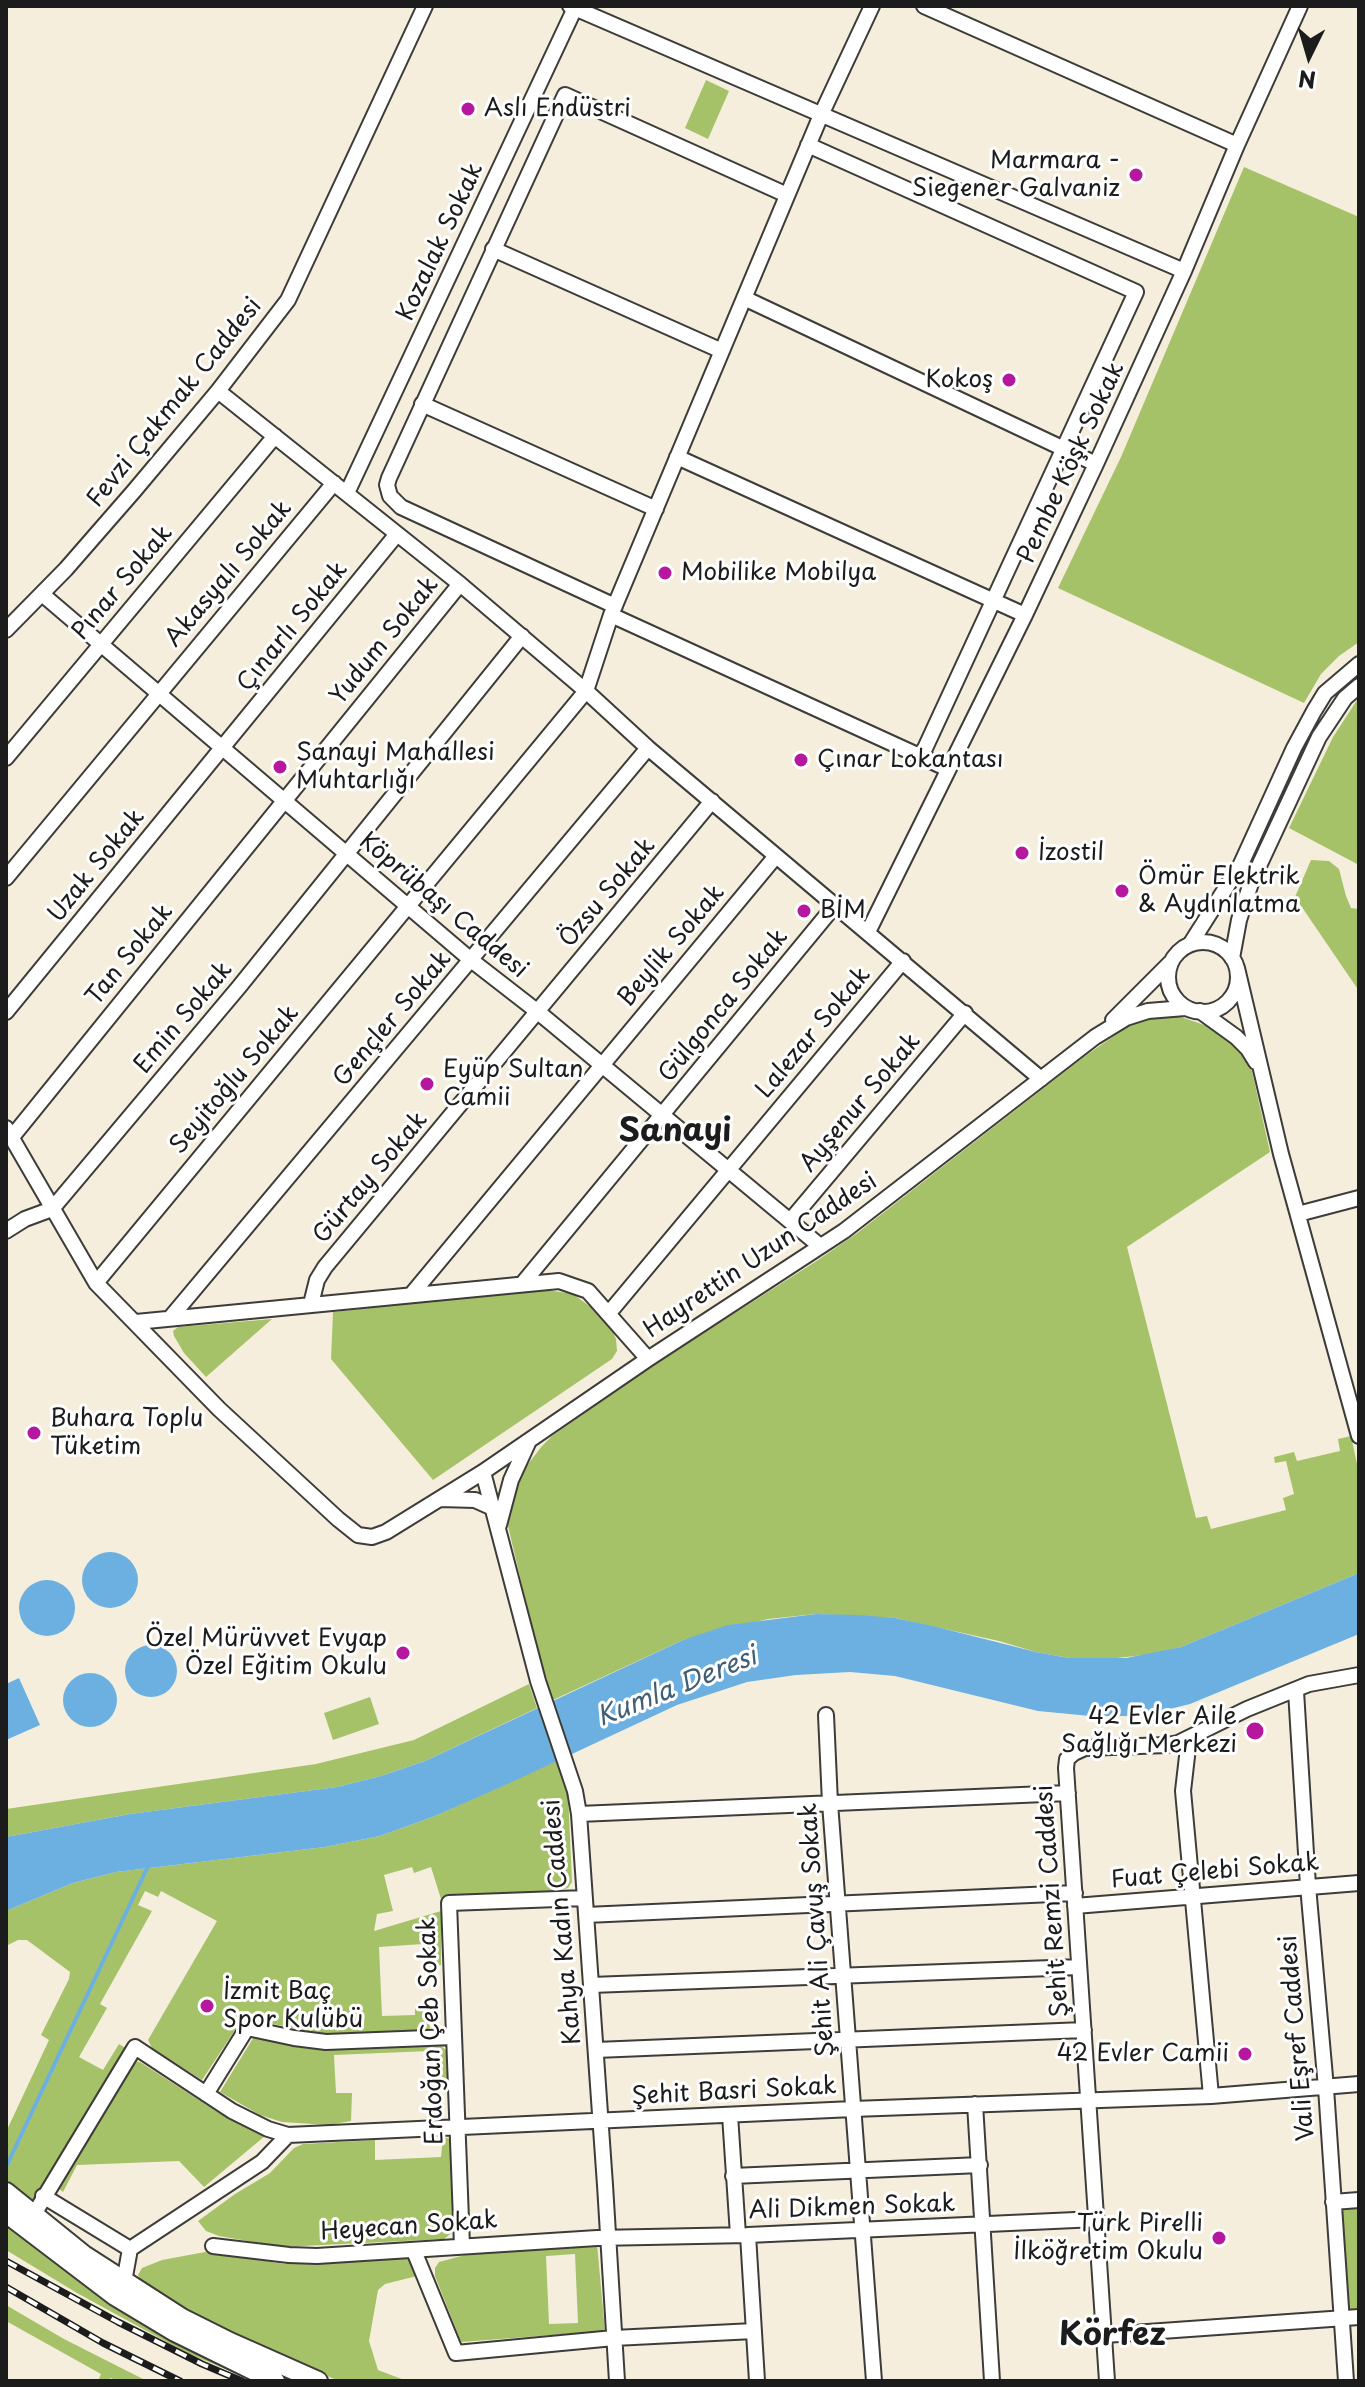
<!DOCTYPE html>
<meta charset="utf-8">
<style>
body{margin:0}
#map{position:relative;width:1365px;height:2387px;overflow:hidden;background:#f5eedd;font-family:"Playpen Sans",sans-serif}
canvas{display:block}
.frame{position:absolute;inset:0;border:8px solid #1c1c1c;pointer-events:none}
.north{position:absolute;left:1269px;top:16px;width:80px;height:80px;-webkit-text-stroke:6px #fff;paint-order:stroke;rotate:185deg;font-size:22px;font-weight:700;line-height:32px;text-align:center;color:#1c1c1c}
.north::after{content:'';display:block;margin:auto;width:28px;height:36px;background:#1c1c1c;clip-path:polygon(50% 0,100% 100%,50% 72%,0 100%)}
</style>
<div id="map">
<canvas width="1365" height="2387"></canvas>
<div class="frame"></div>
<div class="north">N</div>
</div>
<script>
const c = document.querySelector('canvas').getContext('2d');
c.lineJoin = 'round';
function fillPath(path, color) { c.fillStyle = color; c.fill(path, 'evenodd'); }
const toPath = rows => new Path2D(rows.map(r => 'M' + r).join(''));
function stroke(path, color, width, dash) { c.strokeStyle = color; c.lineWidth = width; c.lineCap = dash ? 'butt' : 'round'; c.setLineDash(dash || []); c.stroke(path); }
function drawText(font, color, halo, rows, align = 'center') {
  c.font = font + ' "Playpen Sans",sans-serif'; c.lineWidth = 6; c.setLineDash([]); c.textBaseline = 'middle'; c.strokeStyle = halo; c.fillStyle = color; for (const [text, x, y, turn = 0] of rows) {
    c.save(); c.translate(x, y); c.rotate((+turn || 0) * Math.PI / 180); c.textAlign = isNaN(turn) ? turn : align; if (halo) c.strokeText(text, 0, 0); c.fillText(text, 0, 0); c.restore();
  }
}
fillPath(toPath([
 [706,80,729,91,708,139,685,128],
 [1244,167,1359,217,1359,642,1339,656,1321,674,1304,703,1058,588,1121,457],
 [1359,697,1359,865,1289,828,1333,737],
 [1311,860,1329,861,1339,869,1346,896,1351,908,1359,909,1359,991,1295,897],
 [1163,1015,1181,1017,1213,1028,1229,1041,1243,1056,1252,1071,1270,1152,1127,1247,1196,1518,1207,1516,1211,1529,1286,1510,1283,1498,1294,1494,1286,1461,1275,1463,1274,1457,1294,1452,1297,1461,1340,1451,1338,1439,1351,1436,1359,1473,1359,1573,1181,1647,1153,1654,1099,1660,1069,1658,1036,1652,999,1641,895,1618,816,1614,768,1619,683,1640,553,1700,537,1649,508,1526,509,1514,521,1473,542,1446,552,1436,653,1365,815,1262,856,1234,1085,1056,1127,1027,1145,1018],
 [541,1289,573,1294,599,1313,610,1325,616,1339,617,1351,612,1359,433,1480,331,1359,333,1312],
 [272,1319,206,1377,184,1353,174,1336,173,1331,178,1327],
 [529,1684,537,1708,425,1761,381,1776,337,1787,130,1814,6,1837,6,1809,316,1764,414,1740],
 [370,1697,379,1724,333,1740,324,1713],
 [556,1761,568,1792,572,1882,568,1888,561,1890,441,1899,431,1867,414,1873,412,1867,384,1875,393,1911,377,1914,374,1931,441,1911,441,1965,424,1968,423,1944,379,1947,382,2016,415,2015,415,2007,429,2006,430,2033,352,2035,318,2033,243,2018,202,2080,152,2048,148,2040,217,1921,161,1891,158,1897,145,1891,138,1905,152,1911,100,2004,107,2008,79,2057,103,2070,119,2044,127,2049,32,2202,6,2179,6,2132,49,2040,41,2035,69,1979,70,1972,27,1940,18,1940,6,1946,6,1911,73,1883,116,1872,325,1847,380,1836,435,1816],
 [255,2035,309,2049,437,2042,448,2052,449,2089,431,2090,429,2051,334,2055,336,2093,352,2093,351,2121,328,2125,282,2122,260,2115,220,2092],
 [132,2061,140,2062,219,2113,265,2136,204,2187,179,2161,77,2165,63,2192,58,2188],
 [443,2137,451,2139,453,2189,453,2232,444,2239,282,2247,219,2236,206,2231,198,2221,235,2194,270,2173,294,2148,303,2144,375,2140,375,2160,441,2157],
 [1359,2206,1359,2311,1348,2311,1341,2208],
 [6,2223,107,2300,179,2344,254,2381,187,2353,77,2293,6,2250],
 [597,2244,605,2331,461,2342,435,2276,435,2268,439,2262,465,2255],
 [575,2254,578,2323,549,2324,546,2256],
 [205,2252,285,2264,347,2262,408,2257,417,2276,385,2284,378,2290,369,2341,378,2370,407,2381,339,2381,262,2348,174,2302,140,2280,138,2275,142,2268,162,2260],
 [6,2305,64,2339,147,2381,117,2381,111,2378,107,2381,98,2381,101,2374,6,2321]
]), '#a6c269');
fillPath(toPath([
 '82 1580a28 28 0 1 1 56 0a28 28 0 1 1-56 0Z',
 [1359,1573,1359,1634,1190,1704,1141,1716,1090,1716,1038,1711,895,1676,850,1672,796,1675,747,1682,677,1705,512,1782,435,1816,380,1836,325,1847,116,1872,73,1883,6,1911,6,1837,130,1814,337,1787,381,1776,425,1761,683,1640,728,1625,816,1614,859,1615,895,1618,933,1626,1036,1652,1069,1658,1126,1658,1181,1647],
 '19 1608a28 28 0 1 1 56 0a28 28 0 1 1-56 0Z',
 '125 1671a26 26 0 1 1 52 0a26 26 0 1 1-52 0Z',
 '63 1700a27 27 0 1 1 54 0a27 27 0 1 1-54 0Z',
 [19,1678,40,1725,6,1740,6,1684]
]), '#6cb0e2');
stroke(toPath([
 [6,2167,149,1864]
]), '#6cb0e2', 4);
const minor = toPath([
 [570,6,1184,271],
 [924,6,1237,145],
 [808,145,1136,292,921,757],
 [493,249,722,351],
 [744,298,1096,464],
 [218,391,460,584,586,691,648,748,1041,1079],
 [422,404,656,509],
 [677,457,1025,615],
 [347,493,575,8],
 [42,594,471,960,538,1012,820,1246],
 [615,606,401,507,390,496,387,485,389,478,565,95,787,195],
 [611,615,948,769],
 [6,630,66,569,134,491,218,391,288,300,425,6],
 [6,758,275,436],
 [6,878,334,483],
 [868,932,1025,615,1096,464,1184,271,1237,145,1300,6],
 '1168 977a35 35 0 1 1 70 0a35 35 0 1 1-70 0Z',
 [1191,943,1241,864,1294,748,1314,711,1325,693,1359,664],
 [1232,958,1239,920,1251,883,1319,737,1345,698,1359,686],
 [1237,968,1281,1154,1359,1436],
 [1200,1011,1236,1037,1248,1049,1256,1062],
 [6,1012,397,534],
 [1113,1020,1170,963],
 [6,1128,96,1283,219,1409,338,1519,358,1535,372,1537,386,1532,483,1472,648,1359,844,1231,1095,1037,1126,1018,1148,1011,1185,1008],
 [12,1137,460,584],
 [1298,1214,1359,1198],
 [790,1221,965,1013],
 [6,1231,25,1219,52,1209,239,987,522,636],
 [96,1283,586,691,611,615,821,115,872,6],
 [523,1283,836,904],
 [411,1295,776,856],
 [311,1304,317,1280,325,1267,712,801],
 [609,1313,903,961],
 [171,1317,648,748],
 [136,1322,559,1281,588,1291,648,1359],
 [483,1472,538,1681,575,1791,579,1814,605,2185,617,2381],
 [440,1499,475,1500,493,1508],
 [499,1525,511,1480,528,1443],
 [1296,1691,1308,1886,1326,2088,1346,2381],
 [826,1715,830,1803,874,2381],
 [1189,1739,1183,1791,1211,2096],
 [579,1814,1068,1793],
 [1075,1906,1359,1883],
 [586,1915,1075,1893],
 [591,1985,1079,1967],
 [596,2050,1084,2030],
 [206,2094,247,2028,294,2038,326,2042,453,2037],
 [975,2104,992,2381],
 [730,2115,738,2235],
 [733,2176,980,2165],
 [43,2196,130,2249],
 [1333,2202,1359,2200],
 [33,2216,135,2047,232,2111,268,2129,288,2135,853,2109,1211,2096,1359,2084],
 [748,2235,757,2381],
 [213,2246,289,2255,317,2256,597,2238,748,2235,1097,2219],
 [462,2246,449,1903,585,1898],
 [414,2251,456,2353,614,2338,754,2331],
 [124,2282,130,2249,262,2162,288,2135],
 [1105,2335,1359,2317],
 [1107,2381,1066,1768,1067,1759,1074,1753,1085,1748,1167,1745,1178,1743,1247,1709,1309,1684,1359,1675]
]);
const major = toPath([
 [6,2192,84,2255,182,2318,230,2342,318,2381],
 [6,2213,115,2296,175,2332,275,2381]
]);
stroke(minor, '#3d3c39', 18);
stroke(major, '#3d3c39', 22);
stroke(minor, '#fff', 14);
stroke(major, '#fff', 18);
const rail = toPath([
 [6,2261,118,2322,202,2364,242,2381],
 [6,2287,103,2343,180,2381]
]);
stroke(rail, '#1c1c1c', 7);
stroke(rail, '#fff', 4, [12]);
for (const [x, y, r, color] of [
 [468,109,8,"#b5179e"],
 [1136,175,8,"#b5179e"],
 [1009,380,8,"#b5179e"],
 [665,573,8,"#b5179e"],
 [801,760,8,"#b5179e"],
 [280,767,8,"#b5179e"],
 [1022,853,8,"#b5179e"],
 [1122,891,8,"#b5179e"],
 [804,911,8,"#b5179e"],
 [427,1084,8,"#b5179e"],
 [34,1433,8,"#b5179e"],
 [403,1653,8,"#b5179e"],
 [1255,1731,10,"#b5179e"],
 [207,2006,8,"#b5179e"],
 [1245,2054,8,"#b5179e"],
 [1219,2238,8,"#b5179e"]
]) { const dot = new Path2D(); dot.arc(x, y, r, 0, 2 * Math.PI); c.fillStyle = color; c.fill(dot); stroke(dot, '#fff', 3); }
drawText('24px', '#1c1c1c', '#fff', [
 ["Aslı Endüstri",484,109],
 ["Marmara -",1120,161,"right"],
 ["Siegener Galvaniz",1120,189,"right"],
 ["Kokoş",993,380,"right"],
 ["Mobilike Mobilya",681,573],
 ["Sanayi Mahallesi",296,753],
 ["Muhtarlığı",296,781],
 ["Çınar Lokantası",817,760],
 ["İzostil",1038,853],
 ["Ömür Elektrik",1138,877],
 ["& Aydınlatma",1138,905],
 ["BİM",820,911],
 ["Eyüp Sultan",443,1070],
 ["Camii",443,1098],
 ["Buhara Toplu",50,1419],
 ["Tüketim",50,1447],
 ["Özel Mürüvvet Evyap",387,1639,"right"],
 ["Özel Eğitim Okulu",387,1667,"right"],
 ["42 Evler Aile",1237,1717,"right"],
 ["Sağlığı Merkezi",1237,1745,"right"],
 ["İzmit Baç",223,1992],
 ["Spor Kulübü",223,2020],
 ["42 Evler Camii",1229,2054,"right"],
 ["Türk Pirelli",1203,2224,"right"],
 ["İlköğretim Okulu",1203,2252,"right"]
], 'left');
drawText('24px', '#1c1c1c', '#fff', [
 ["Kozalak Sokak",441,242,-65],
 ["Fevzi Çakmak Caddesi",175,403,-51],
 ["Pembe Köşk Sokak",1072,463,-65],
 ["Akasyalı Sokak",229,574,-50],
 ["Pınar Sokak",123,583,-50],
 ["Çınarlı Sokak",293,627,-51],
 ["Yudum Sokak",385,641,-51],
 ["Uzak Sokak",97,866,-51],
 ["Özsu Sokak",608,893,-50],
 ["Köprübaşı Caddesi",443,906,40],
 ["Beylik Sokak",672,946,-50],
 ["Tan Sokak",130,955,-51],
 ["Gülgonca Sokak",724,1006,-51],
 ["Emin Sokak",184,1018,-50],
 ["Gençler Sokak",393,1019,-50],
 ["Lalezar Sokak",814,1033,-50],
 ["Seyitoğlu Sokak",235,1080,-50],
 ["Ayşenur Sokak",861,1103,-50],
 ["Gürtay Sokak",371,1178,-50],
 ["Hayrettin Uzun Caddesi",761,1256,-34],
 ["Fuat Çelebi Sokak",1215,1872,-5],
 ["Şehit Remzi Caddesi",1053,1901,-94],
 ["Kahya Kadın Caddesi",563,1922,-95],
 ["Şehit Ali Çavuş Sokak",818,1930,-94],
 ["Erdoğan Çeb Sokak",432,2031,-92],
 ["Vali Eşref Caddesi",1298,2038,-95],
 ["Şehit Basri Sokak",734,2092,-3],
 ["Ali Dikmen Sokak",852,2208,-2],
 ["Heyecan Sokak",409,2227,-4]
]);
drawText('italic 26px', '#405f75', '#fff', [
 ["Kumla Deresi",677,1688,-22]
]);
drawText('bold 32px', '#1c1c1c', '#fff', [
 ["Sanayi",675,1132],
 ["Körfez",1112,2336]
]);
</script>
